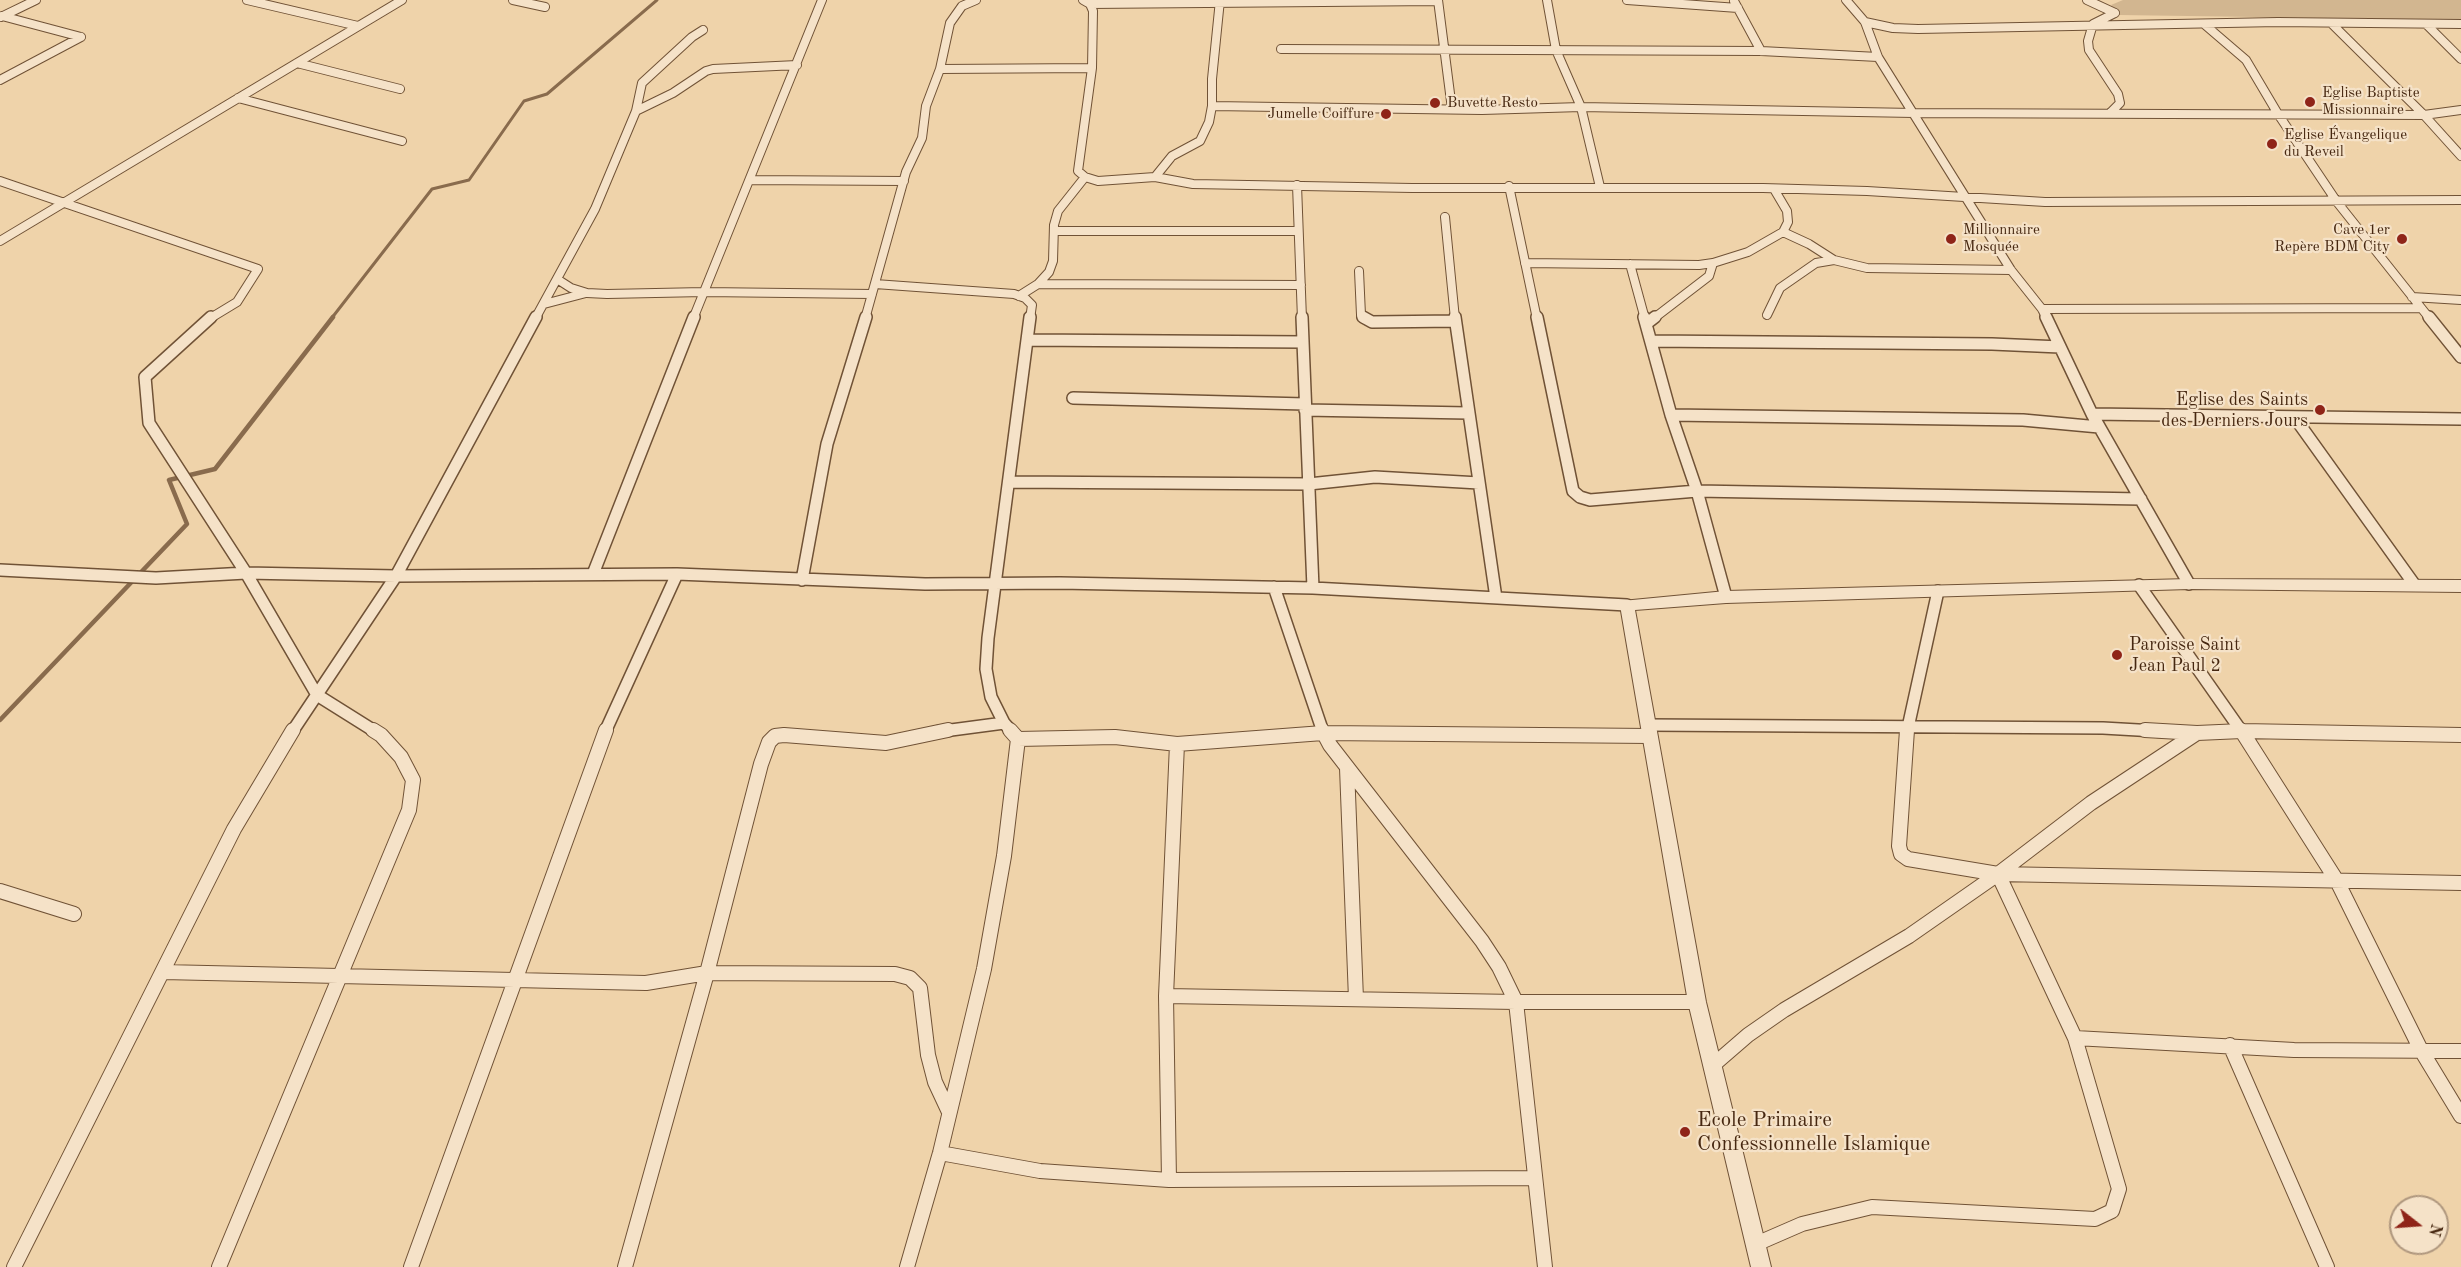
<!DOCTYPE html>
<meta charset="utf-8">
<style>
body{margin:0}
#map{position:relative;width:2461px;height:1267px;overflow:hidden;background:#efd3aa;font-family:"Old Standard TT",serif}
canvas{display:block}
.north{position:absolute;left:2389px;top:1195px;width:60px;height:60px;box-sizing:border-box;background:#f5e2c8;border:2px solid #af977e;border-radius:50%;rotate:107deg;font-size:16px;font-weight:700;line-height:24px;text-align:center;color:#462710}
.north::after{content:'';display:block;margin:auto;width:21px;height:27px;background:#8f2418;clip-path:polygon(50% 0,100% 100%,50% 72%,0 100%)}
</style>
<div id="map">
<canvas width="2461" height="1267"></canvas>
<div class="north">N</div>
</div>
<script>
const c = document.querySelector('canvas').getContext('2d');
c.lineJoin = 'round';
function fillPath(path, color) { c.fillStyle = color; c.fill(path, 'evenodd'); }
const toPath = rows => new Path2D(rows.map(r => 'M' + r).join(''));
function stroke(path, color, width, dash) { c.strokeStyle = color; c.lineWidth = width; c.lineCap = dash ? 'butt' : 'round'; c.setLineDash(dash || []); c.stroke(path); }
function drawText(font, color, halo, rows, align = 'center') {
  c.font = font + ' "Old Standard TT",serif'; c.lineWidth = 4.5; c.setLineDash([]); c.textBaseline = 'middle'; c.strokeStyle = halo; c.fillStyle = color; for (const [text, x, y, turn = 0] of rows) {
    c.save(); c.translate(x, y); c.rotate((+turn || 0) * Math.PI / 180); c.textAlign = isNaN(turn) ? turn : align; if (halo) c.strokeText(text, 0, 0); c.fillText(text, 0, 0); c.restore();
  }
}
fillPath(toPath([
 [2123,0,2461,0,2461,20,2119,15,2111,5]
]), '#d2b690');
stroke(toPath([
 [331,319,432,189,469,180,524,101,547,94,657,0]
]), '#896b4d', 3);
stroke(toPath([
 [0,720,187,524,169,480,215,469,333,317]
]), '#896b4d', 4.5);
const minorFar2 = toPath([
 [247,0,358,26],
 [513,0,545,7],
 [1083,0,1090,4,1093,11,1092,68,1078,171,1085,177,1098,181,1155,177,1172,156,1200,141,1209,122,1212,106,1212,79,1220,0],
 [1438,0,1452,109],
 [1547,0,1556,50,1581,107,1600,187],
 [1627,0,1738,8],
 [1846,0,1865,22,1878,57,2011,270,2042,309,2047,319],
 [2087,0,2115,13],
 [1734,1,1761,51],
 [1090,4,1438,1],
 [2,16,81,37],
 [1,17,36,0],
 [1865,22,1893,28,1918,29,2278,22,2461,24],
 [2331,23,2424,115,2461,156],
 [2204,24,2246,60,2278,114,2337,202,2430,319],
 [2426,24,2461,59],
 [1281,49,1761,51,1878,57],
 [297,63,400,89],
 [940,69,1092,68],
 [0,80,81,37],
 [238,98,402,141],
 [1212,106,1482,110,1581,107,1914,113,2424,115,2461,110],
 [636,111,673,93,706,71,713,69,797,65],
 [2111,112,2120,103,2118,94,2089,50,2088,41,2093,24,2115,13],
 [1155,177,1193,184,1412,188,1763,188,1867,191,2045,202,2461,200],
 [750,180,904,181],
 [0,181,258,269,237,302,209,319],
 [1297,185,1302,319],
 [1509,186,1537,319],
 [1445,217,1455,319],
 [1054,231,1298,231],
 [1783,232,1809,244,1834,260,1867,268,2011,270],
 [0,241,402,0],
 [1525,263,1699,265,1713,263,1748,252,1783,232,1788,222,1787,211,1774,189],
 [1630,264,1645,319],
 [1359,271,1361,315,1364,319],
 [557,279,571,288,587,293,607,294,704,292,872,294],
 [875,284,1014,294,1025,298,1032,305,1030,319],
 [1038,284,1301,285],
 [1019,296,1038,284,1049,272,1053,261,1054,225,1058,211,1085,177],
 [2412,297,2461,300],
 [544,304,586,293],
 [2042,309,2421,308],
 [1767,315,1780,288,1816,263,1834,260],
 [535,319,595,209,636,111,642,83,692,37,703,30],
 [693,319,822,0],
 [865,319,906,172,922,138,926,106,940,69,950,23,962,6,976,0],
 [1653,319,1709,276,1713,263]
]);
const minorFar1 = toPath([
 [211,317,145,377,149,423,246,573,317,695,376,732],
 [1302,317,1313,588],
 [1363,317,1372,322,1455,321],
 [1455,317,1496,598],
 [1537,317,1573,491,1580,497,1590,500,1697,491,2141,499],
 [1644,317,1671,415,1697,491,1726,597],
 [2046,317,2092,414,2189,584],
 [2429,317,2461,357],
 [1646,324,1655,317],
 [1028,340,1303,342],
 [1651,341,1992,344,2060,347],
 [1073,398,1305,404],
 [1305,410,1468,413],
 [2092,414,2461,419],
 [1671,415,2023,420,2099,427],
 [2295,418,2414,584],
 [1010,482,1309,484,1375,477,1479,483],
 [0,570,156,578,246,573,396,576,677,574,925,584,1060,583,1313,588,1627,605],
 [593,574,694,317],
 [802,580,827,444,866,317],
 [2139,585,2242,732],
 [1274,587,1323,732],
 [1648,725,2103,728,2173,732],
 [292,732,396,576,536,317],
 [605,732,677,574],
 [936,732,1004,723],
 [1012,732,1004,723,991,697,986,669,988,638,1030,317],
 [1907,732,1938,591],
 [2226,732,2257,732]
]);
const minor = toPath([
 [1322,730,1330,745,1482,941,1499,967,1516,1002,1545,1267],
 [1907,730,1899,846,1901,854,1908,859,1998,874,2461,883],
 [2145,730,2197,733],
 [2241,730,2337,881,2421,1050,2461,1116],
 [1018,739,1115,737,1177,744,1323,733,1650,736],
 [1347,768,1356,999],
 [0,891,74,914],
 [163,972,646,983,707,973,895,974,910,978,920,988,928,1055,935,1082,949,1112],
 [1166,996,1516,1002,1697,1002],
 [2075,1038,2294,1050,2461,1051],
 [2230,1045,2327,1267],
 [1711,1067,1748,1035,1784,1010,1909,936,1998,874,2091,803,2197,733,2242,731,2461,735],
 [940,1153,1040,1171,1169,1180,1534,1178],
 [1169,1180,1166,996,1177,744],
 [1756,1244,1802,1224,1872,1207,2095,1219,2112,1211,2119,1189,2075,1038,1998,874],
 [14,1267,234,829,293,730],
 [219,1267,409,810,413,780,401,757,381,735,373,730],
 [411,1267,606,730],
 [625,1267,707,973,761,764,769,742,775,736,784,735,886,743,948,730],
 [907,1267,940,1153,984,969,1004,856,1018,739,1010,730]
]);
const tertiary = toPath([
 [2189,579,2461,580,2461,592,2189,589,1726,603,1635,610,1706,1002,1771,1267,1751,1267,1688,1002,1620,605,1622,601,1726,591,2189,579]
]);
stroke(minorFar2, '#705236', 10);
stroke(minorFar1, '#705236', 14);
stroke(minor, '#705236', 16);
stroke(tertiary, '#705236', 2);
stroke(minorFar2, '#f5e2c8', 8);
stroke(minorFar1, '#f5e2c8', 11);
stroke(minor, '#f5e2c8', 14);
fillPath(tertiary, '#f5e2c8');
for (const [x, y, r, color] of [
 [2310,102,6,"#8f2418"],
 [1435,103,6,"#8f2418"],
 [1386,114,6,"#8f2418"],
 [2272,144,6,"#8f2418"],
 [1951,239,6,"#8f2418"],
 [2402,239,6,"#8f2418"],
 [2320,410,6,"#8f2418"],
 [2117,655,6,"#8f2418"],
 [1685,1132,6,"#8f2418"]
]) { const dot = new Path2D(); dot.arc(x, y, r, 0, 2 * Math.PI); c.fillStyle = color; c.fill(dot); stroke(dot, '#f5e2c8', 2); }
drawText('15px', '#462710', '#f5e2c8', [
 ["Eglise Baptiste",2322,93],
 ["Missionnaire",2322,110],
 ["Buvette Resto",1447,103],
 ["Jumelle Coiffure",1374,114,"right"],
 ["Eglise Évangelique",2284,135],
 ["du Reveil",2284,152],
 ["Millionnaire",1963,230],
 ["Mosquée",1963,247],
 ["Cave 1er",2390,230,"right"],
 ["Repère BDM City",2390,247,"right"]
], 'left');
drawText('18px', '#462710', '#f5e2c8', [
 ["Eglise des Saints",2308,400],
 ["des Derniers Jours",2308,421],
 ["Paroisse Saint",2129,645,"left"],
 ["Jean Paul 2",2129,666,"left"]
], 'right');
drawText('21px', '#462710', '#f5e2c8', [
 ["Ecole Primaire",1697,1120],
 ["Confessionnelle Islamique",1697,1144]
], 'left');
</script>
